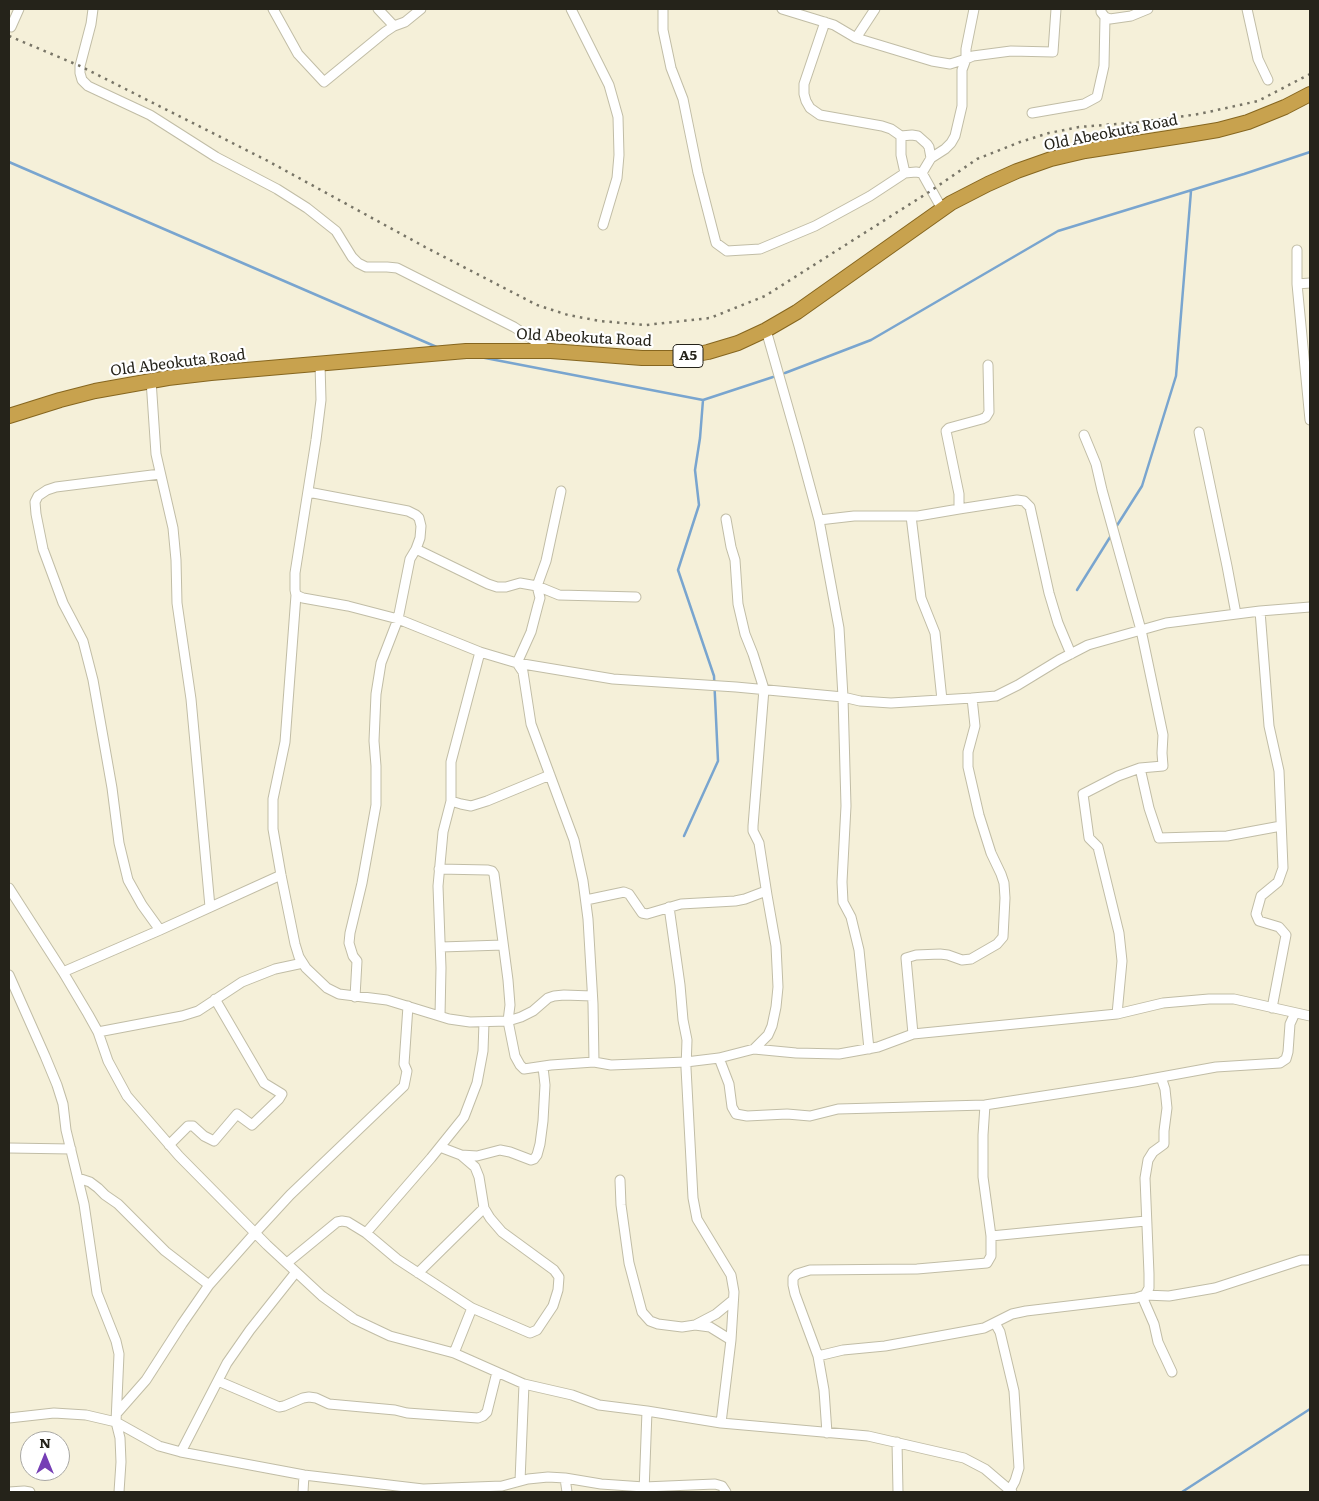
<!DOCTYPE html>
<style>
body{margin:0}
#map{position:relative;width:1319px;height:1501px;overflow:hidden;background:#f5f0d9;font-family:Literata,serif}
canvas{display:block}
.frame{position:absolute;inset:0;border:10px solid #25231a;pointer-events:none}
.north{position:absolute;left:20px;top:1431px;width:50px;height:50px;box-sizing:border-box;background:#fff;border:1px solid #a8a7a3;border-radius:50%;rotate:0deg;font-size:14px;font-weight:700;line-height:20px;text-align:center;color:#25231a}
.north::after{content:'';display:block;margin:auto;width:18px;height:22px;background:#753eb5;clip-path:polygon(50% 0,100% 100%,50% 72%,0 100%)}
</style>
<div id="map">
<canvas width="1319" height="1501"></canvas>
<div class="frame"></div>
<div class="north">N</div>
</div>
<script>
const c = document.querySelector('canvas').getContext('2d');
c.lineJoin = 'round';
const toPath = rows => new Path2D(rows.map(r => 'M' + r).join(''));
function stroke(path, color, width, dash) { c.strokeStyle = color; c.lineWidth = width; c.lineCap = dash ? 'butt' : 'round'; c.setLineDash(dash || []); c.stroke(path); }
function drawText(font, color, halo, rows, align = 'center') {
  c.font = font + ' Literata,serif'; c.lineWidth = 4.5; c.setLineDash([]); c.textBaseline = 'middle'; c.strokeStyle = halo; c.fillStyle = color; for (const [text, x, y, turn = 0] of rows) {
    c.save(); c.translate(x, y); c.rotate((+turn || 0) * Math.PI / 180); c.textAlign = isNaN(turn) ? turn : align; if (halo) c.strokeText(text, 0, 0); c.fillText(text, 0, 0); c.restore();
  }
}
stroke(toPath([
 [9,162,439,348],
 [480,357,703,400,773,377],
 [785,373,871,340,1058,231,1244,174,1310,152],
 [1116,527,1142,486,1176,376,1191,191],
 [1077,590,1112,534],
 [684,836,718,761,714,676,678,570,699,505,695,470,700,438,703,400],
 [1182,1492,1310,1409]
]), '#79a5cf', 2.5);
const minor = toPath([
 [93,9,91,24,80,66,80,73,82,80,88,86,150,115,216,157,277,189,307,208,336,231,352,257,358,263,366,267,387,267,397,268,514,327,550,351],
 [273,9,298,54,324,82,385,32,394,26,405,22,421,9],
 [378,9,394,26],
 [571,9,609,85,618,117,619,155,617,178,603,225],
 [663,9,663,30,671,68,683,99,698,173,716,243,727,251,760,249,815,226,870,196,905,173,916,172,922,173,942,209],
 [782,9,834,25,856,38,932,61,950,64,966,59],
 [974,9,966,49,966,59,973,56,1011,51,1053,52,1056,9],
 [1101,9,1101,12,1105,17,1110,19,1131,16,1148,9],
 [1247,9,1258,59,1268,80],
 [825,22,804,84,804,94,806,101,810,108,820,115,882,126,891,129,901,136,901,155,905,173],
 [11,27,19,9],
 [856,38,875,9],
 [1032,113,1084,104,1097,97,1104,66,1105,17],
 [901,136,912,135,918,136,927,144,929,147,931,158,922,173],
 [931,158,945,149,951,143,955,136,962,106,962,70,966,59],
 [1297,250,1297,284,1310,420],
 [1297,284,1310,283],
 [766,330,799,446,819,520,839,628,843,697,846,806,842,882,843,902,851,917,859,950,869,1049],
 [320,364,321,400,316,440,295,573,295,590,296,595,303,598,348,606,398,619,480,652,517,663,613,679,736,687,843,697,860,701,891,703,972,698,996,696,1018,685,1059,660,1088,645,1166,623,1260,611,1310,607],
 [151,380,156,454,173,528,176,560,177,603,191,699,210,907],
 [1199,432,1227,566,1236,614],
 [1084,435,1096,464,1102,490,1141,630,1163,735,1162,753,1163,766,1140,768,1118,776,1083,794,1089,838,1098,847,1119,933,1122,961,1117,1014],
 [160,474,56,487,47,490,38,496,35,502,36,514,43,549,63,603,83,641,93,680,112,788,119,843,128,880,142,905,160,930],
 [561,491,546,561,537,586,540,598,538,605,531,632,517,663,523,672,531,724,574,840,583,881,588,919,593,1004,594,1062],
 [308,492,408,511,416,515,419,518,421,526,420,538,416,549,410,559,398,619,381,663,376,694,374,741,376,766,376,805,362,883,350,933,349,943,353,956,357,961,355,997],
 [959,509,959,494,946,431,949,428,982,419,986,417,989,412,988,365],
 [911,516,921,598,935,633,942,700],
 [726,519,731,547,735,560,738,604,745,634,753,654,764,689,753,826,753,831,759,843,767,895,776,946,778,987,776,1007,772,1026,768,1035,754,1049],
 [819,520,854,516,918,516,959,509,1017,500,1024,501,1030,507,1049,593,1058,623,1071,654],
 [416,549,488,584,497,587,506,587,520,583,537,586,559,595,636,597],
 [296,595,285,742,273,799,273,829,281,875,295,944,299,957,306,968,327,988,339,994,387,1000,449,1019,470,1022,508,1021,521,1017,533,1011,548,998,554,996,564,995,592,996],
 [1260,611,1269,726,1279,771,1283,868,1278,882,1261,896,1256,914,1259,921,1279,927,1286,935,1272,1008],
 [1140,768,1149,808,1159,838,1227,836,1281,826],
 [451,801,461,804,471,806,487,801,550,775],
 [439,869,488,870,492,871,494,874,508,980,510,1005,508,1021,515,1056,520,1065,524,1069,551,1065,594,1062,611,1065,686,1062,719,1058,754,1049,796,1053,839,1054,878,1047,913,1034,1117,1014,1163,1003,1209,999,1234,999,1310,1016],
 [9,888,63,972,88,1014,98,1032,108,1061,127,1096,179,1156,267,1245,322,1296,354,1319,390,1336,454,1353,524,1384,572,1395,599,1405,647,1411,721,1423,868,1436,964,1458,985,1469,1012,1492],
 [586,900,624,892,629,894,642,913,647,914,681,904,735,901,745,899,766,891],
 [669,907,680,985,683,1020,687,1040,686,1068,693,1198,697,1219,731,1275,734,1292,731,1340,721,1423],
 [441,947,503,945],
 [63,972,160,930,281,875],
 [9,975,45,1056,57,1085,63,1104,66,1130,84,1204,97,1293,116,1341,119,1354,116,1422,120,1438,121,1462,119,1492],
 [440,1016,441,968,438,886,443,832,451,801,451,762,480,652],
 [98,1032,182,1016,198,1011,242,982,275,969,303,963],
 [913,1034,906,958,916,955,940,954,948,955,962,960,971,959,997,944,1003,937,1005,898,1004,883,1001,874,991,853,979,815,968,767,968,752,975,726,972,698],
 [719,1058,729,1084,732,1107,736,1114,747,1116,787,1114,810,1116,838,1109,985,1105,1134,1082,1216,1067,1280,1063,1286,1059,1288,1052,1290,1024,1295,1013],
 [1161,1077,1165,1089,1167,1108,1164,1131,1164,1144,1153,1152,1148,1160,1145,1178,1149,1274,1149,1288,1145,1295,1144,1301,1154,1324,1158,1342,1172,1372],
 [169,1145,188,1126,193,1126,204,1136,214,1141,237,1114,252,1125,279,1099,282,1094,264,1083,215,999],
 [9,1148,71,1149],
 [461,1155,477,1156,500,1150,510,1152,531,1160,534,1159,537,1155,540,1144,543,1121,545,1085,543,1067],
 [78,1178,90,1182,98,1188,105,1195,118,1204,165,1251,209,1285],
 [620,1180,621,1205,629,1263,642,1312,650,1321,658,1324,682,1327,695,1325,716,1314,733,1300],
 [366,1233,431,1158,464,1117,477,1083,483,1051,484,1022],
 [991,1236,1146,1221],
 [287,1263,337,1222,342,1221,348,1222,366,1233,397,1259,472,1308,530,1333,537,1330,553,1306,558,1290,559,1277,554,1270,502,1232,490,1218,484,1208,479,1177,475,1167,461,1155,440,1147],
 [418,1273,484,1208],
 [995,1323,1000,1332,1014,1391,1019,1468,1015,1481,1010,1490],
 [695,1325,710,1327,731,1340],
 [454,1353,472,1308],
 [818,1356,843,1350,885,1346,984,1328,1012,1314,1026,1311,1136,1298,1145,1295,1169,1296,1215,1288,1301,1260,1310,1260],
 [218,1381,279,1407,284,1406,303,1398,309,1397,316,1398,329,1404,395,1410,407,1413,478,1418,483,1416,487,1412,497,1372],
 [117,1413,146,1380,182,1324,209,1285,255,1233,290,1195,404,1086,407,1071,404,1064,408,1006],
 [9,1418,54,1413,86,1415,116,1422,159,1446,181,1452,304,1475,423,1489,502,1486,528,1479,548,1477,565,1478,601,1484,644,1487,715,1484,722,1486,726,1492],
 [827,1433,824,1390,818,1356,795,1294,793,1285,793,1278,797,1274,810,1270,917,1269,987,1263,991,1256,991,1236,983,1177,983,1135,985,1105],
 [897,1442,898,1492],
 [181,1452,227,1363,250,1330,296,1272],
 [565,1478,567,1492],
 [520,1481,524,1384],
 [9,1492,24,1491,30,1492],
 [303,1492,304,1475],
 [644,1492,647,1411]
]);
const trunk = toPath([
 [9,416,60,400,95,391,168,378,211,373,466,351,551,351,642,358,675,358,708,352,738,343,766,330,797,312,951,203,988,184,1017,171,1051,159,1085,151,1188,135,1218,130,1248,122,1285,107,1310,94]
]);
stroke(minor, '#c1bda6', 11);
stroke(trunk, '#86661f', 16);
stroke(minor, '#fff', 9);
stroke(trunk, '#c8a24e', 14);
stroke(toPath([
 [9,36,80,66,266,160,425,247,537,305,568,315,600,321,646,325,710,318,765,296,929,192,977,159,1020,142,1049,133,1079,127,1141,122,1199,114,1258,101,1310,74]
]), '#787567', 2.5, [2.5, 5]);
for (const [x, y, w] of [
 [688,356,30]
]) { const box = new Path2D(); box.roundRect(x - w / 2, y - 11.5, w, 23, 4); c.fillStyle = '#fff'; c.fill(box); stroke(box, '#25231a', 1); }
drawText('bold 14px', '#25231a', null, [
 ["A5",688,356]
]);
drawText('15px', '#25231a', '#fff', [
 ["Old Abeokuta Road",1111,133,-11],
 ["Old Abeokuta Road",584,338,3],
 ["Old Abeokuta Road",178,363,-7]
]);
</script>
